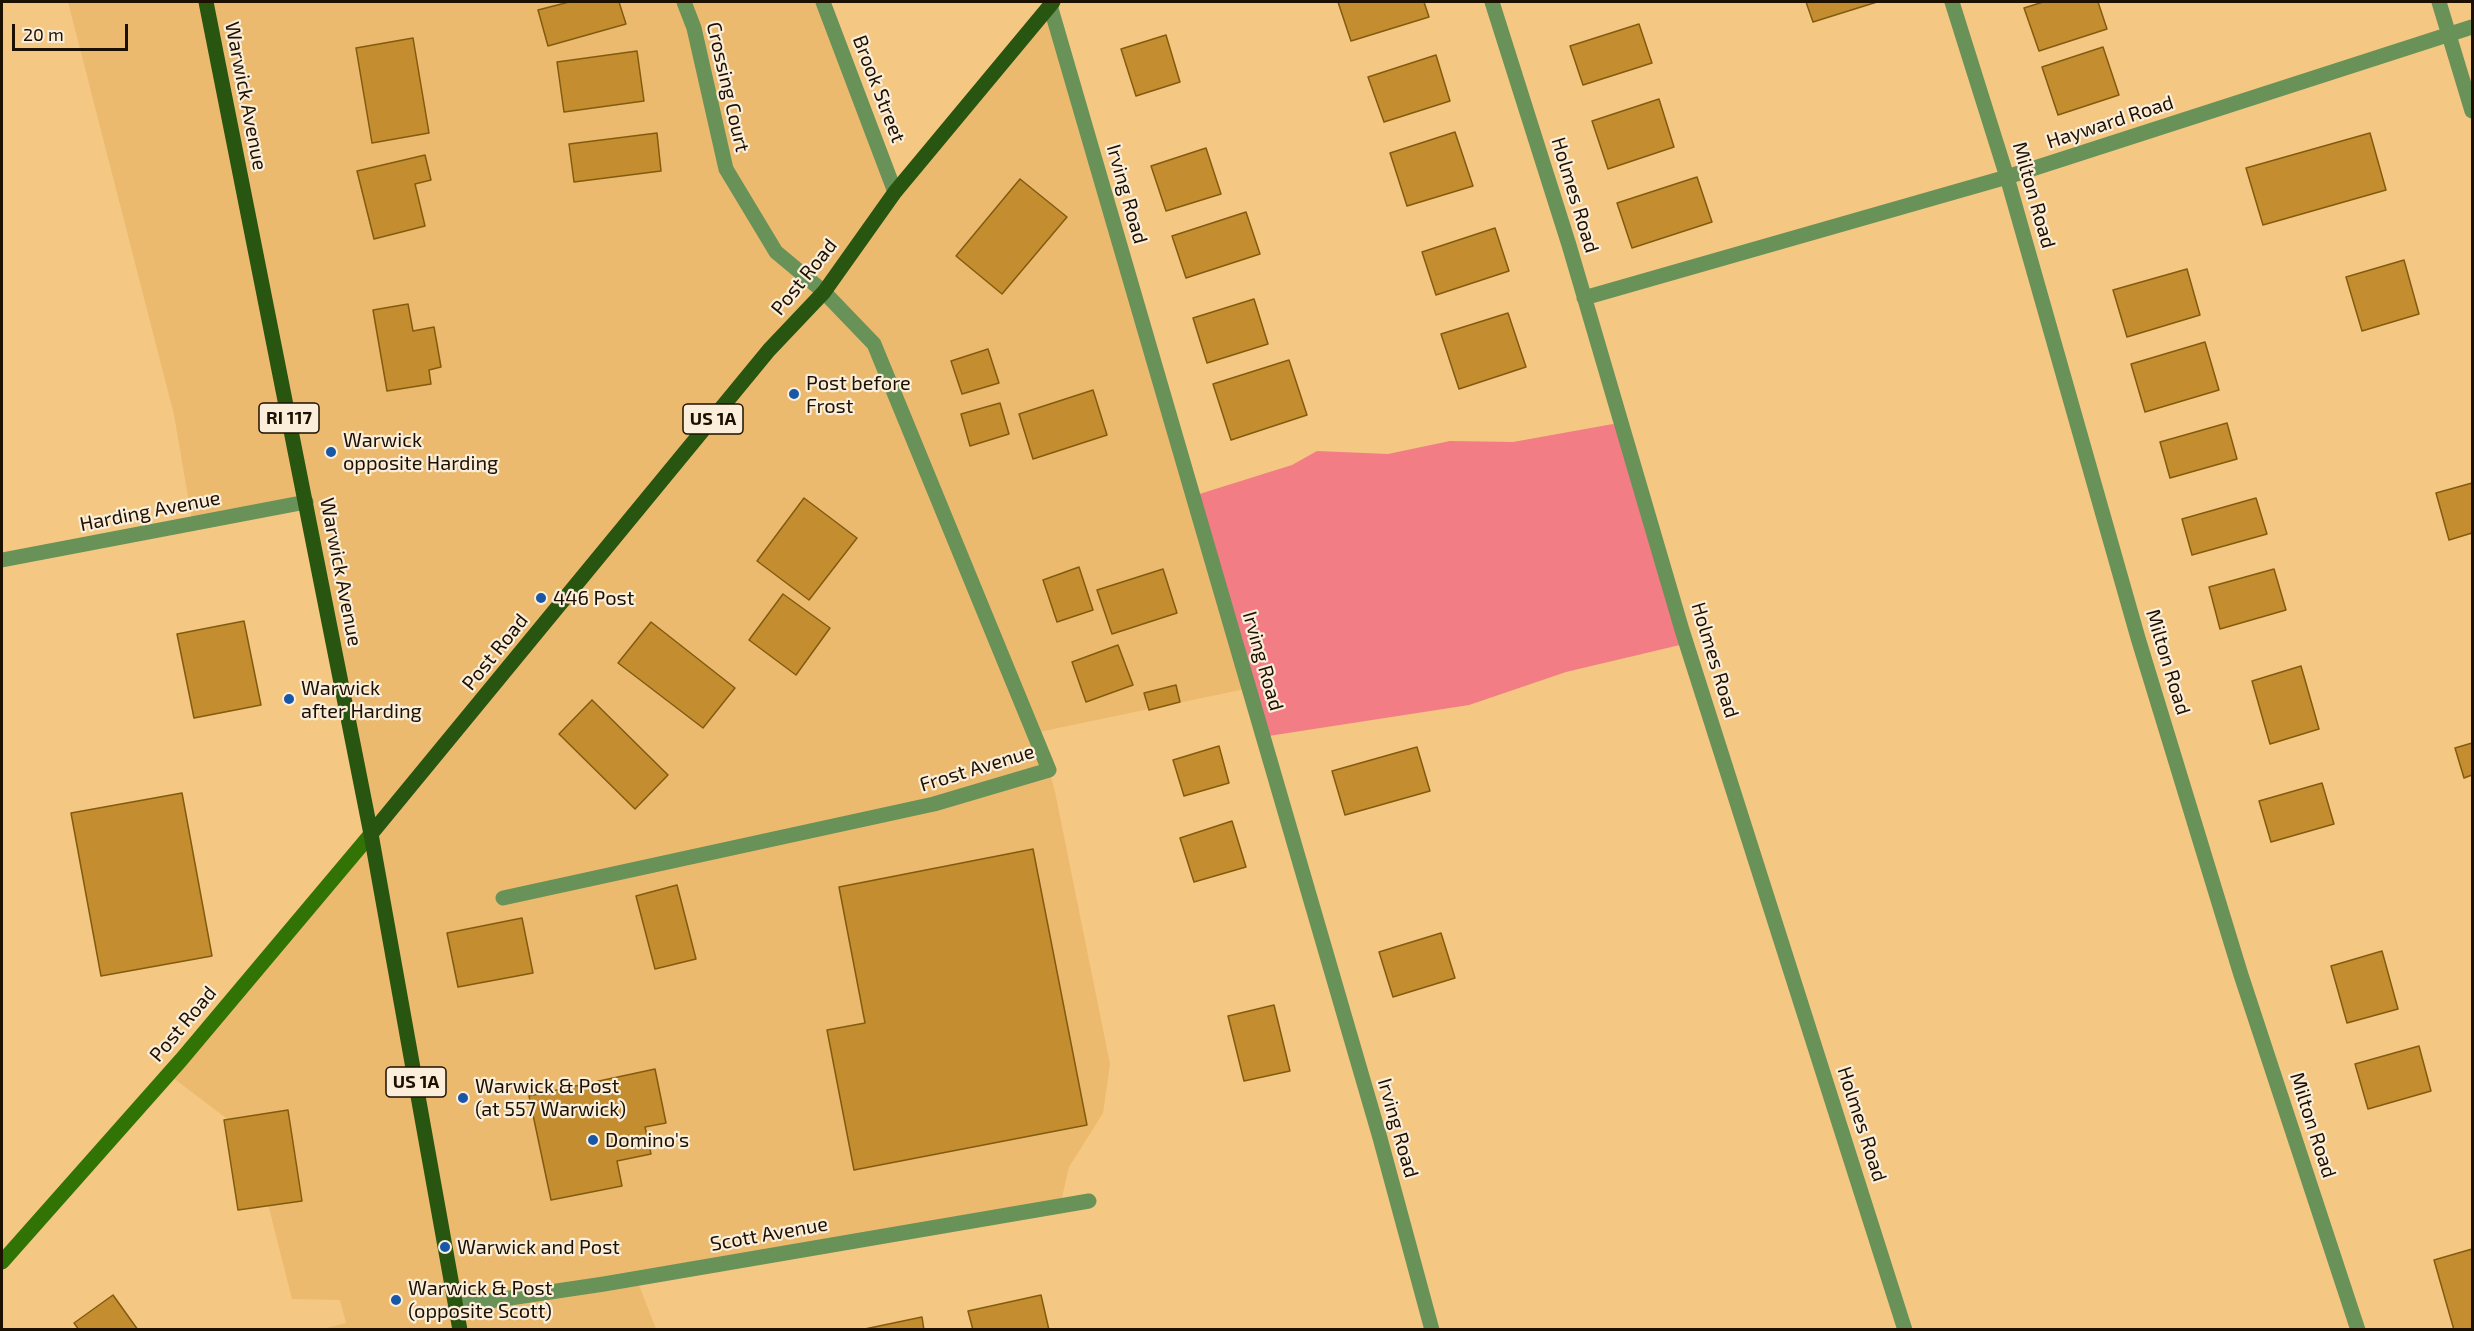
<!DOCTYPE html>
<style>
body{margin:0}
#map{position:relative;width:2474px;height:1331px;overflow:hidden;background:#f4c783;font-family:"Exo 2",sans-serif}
canvas{display:block}
.frame{position:absolute;inset:0;border:3px solid #1c1000;pointer-events:none}
.scale{position:absolute;left:12px;top:24px;width:116px;height:27px;box-sizing:border-box;border:3px solid #1c1000;border-top:0;padding-left:8px;font-size:18px;line-height:21px;white-space:nowrap;color:#1c1000;-webkit-text-stroke:4px #fbeeda;paint-order:stroke}
</style>
<div id="map">
<canvas width="2474" height="1331"></canvas>
<div class="frame"></div>
<div class="scale">20 m</div>
</div>
<script>
const c = document.querySelector('canvas').getContext('2d');
c.lineJoin = 'round';
function fillPath(path, color) { c.fillStyle = color; c.fill(path, 'evenodd'); }
const toPath = rows => new Path2D(rows.map(r => 'M' + r).join(''));
function stroke(path, color, width, dash) { c.strokeStyle = color; c.lineWidth = width; c.lineCap = dash ? 'butt' : 'round'; c.setLineDash(dash || []); c.stroke(path); }
function drawText(font, color, halo, rows, align = 'center') {
  c.font = font + ' "Exo 2",sans-serif'; c.lineWidth = 4.5; c.setLineDash([]); c.textBaseline = 'middle'; c.strokeStyle = halo; c.fillStyle = color; for (const [text, x, y, turn = 0] of rows) {
    c.save(); c.translate(x, y); c.rotate((+turn || 0) * Math.PI / 180); c.textAlign = isNaN(turn) ? turn : align; if (halo) c.strokeText(text, 0, 0); c.fillText(text, 0, 0); c.restore();
  }
}
fillPath(toPath([
 [68,2,821,2,895,191,1047,15,1245,689,1039,732,1055,792,1110,1064,1103,1113,1069,1167,1060,1206,637,1280,656,1329,323,1329,346,1323,340,1300,292,1299,251,1137,172,1077,371,838,303,509,193,526,174,415]
]), '#ebba6f');
fillPath(toPath([
 [1613,424,1622,430,1684,644,1566,672,1469,705,1262,737,1193,496,1292,465,1317,451,1388,454,1450,441,1513,442]
]), '#f27d85');
const building = toPath([
 [569,2,619,2,626,24,548,46,538,10,569,2],
 [1338,2,1424,2,1429,17,1351,41,1338,2],
 [1806,2,1877,2,1813,22,1806,2],
 [2043,2,2098,2,2107,29,2039,51,2024,8,2043,2],
 [1639,24,1652,63,1583,85,1570,46,1639,24],
 [1166,35,1180,82,1136,96,1121,49,1166,35],
 [413,38,429,133,372,143,356,48,413,38],
 [2103,47,2119,95,2058,115,2042,67,2103,47],
 [637,51,644,101,564,112,557,62,637,51],
 [1436,55,1450,101,1384,122,1368,77,1436,55],
 [1659,99,1674,147,1608,169,1592,121,1659,99],
 [1455,132,1473,186,1407,206,1390,153,1455,132],
 [657,133,661,171,574,182,569,144,657,133],
 [2370,133,2386,190,2263,225,2246,168,2370,133],
 [1206,148,1221,194,1166,211,1151,166,1206,148],
 [425,155,431,180,415,184,425,226,374,239,357,171,425,155],
 [1697,177,1712,222,1632,248,1617,203,1697,177],
 [1020,179,1067,217,1002,294,956,256,1020,179],
 [1246,212,1260,254,1186,278,1172,236,1246,212],
 [1495,228,1509,271,1436,295,1422,252,1495,228],
 [2404,260,2419,314,2362,331,2346,277,2404,260],
 [2187,269,2200,315,2127,337,2113,290,2187,269],
 [1254,299,1268,344,1207,363,1193,318,1254,299],
 [408,304,413,331,434,327,441,367,429,370,431,384,387,391,373,310,408,304],
 [1508,313,1526,367,1459,389,1441,334,1508,313],
 [2205,342,2219,390,2145,412,2131,364,2205,342],
 [988,349,999,383,962,394,951,361,988,349],
 [1289,360,1307,415,1231,440,1213,384,1289,360],
 [1093,390,1107,435,1033,459,1019,414,1093,390],
 [1000,403,1009,434,970,446,961,414,1000,403],
 [2227,423,2237,459,2170,478,2160,442,2227,423],
 [2472,483,2472,533,2449,540,2436,493,2472,483],
 [804,498,857,538,809,600,757,561,804,498],
 [2256,498,2267,534,2192,555,2182,519,2256,498],
 [1079,567,1093,610,1057,622,1043,580,1079,567],
 [1163,569,1177,613,1112,634,1097,590,1163,569],
 [2274,569,2286,610,2220,629,2209,587,2274,569],
 [783,594,830,628,796,675,749,640,783,594],
 [244,621,261,705,194,718,177,634,244,621],
 [651,622,735,688,703,728,618,663,651,622],
 [1118,645,1133,685,1086,702,1072,662,1118,645],
 [2301,666,2319,729,2270,744,2252,681,2301,666],
 [1176,685,1180,702,1149,710,1144,693,1176,685],
 [592,700,668,775,635,809,559,734,592,700],
 [2472,743,2472,775,2464,778,2455,748,2472,743],
 [1219,746,1229,783,1184,796,1173,760,1219,746],
 [1417,747,1430,791,1345,815,1332,771,1417,747],
 [2322,783,2334,824,2271,842,2259,801,2322,783],
 [182,793,212,956,101,976,71,813,182,793],
 [1232,821,1246,867,1194,882,1180,838,1232,821],
 [1033,849,1087,1125,854,1170,827,1030,865,1023,839,887,1033,849],
 [677,885,696,959,655,969,636,896,677,885],
 [522,918,533,973,458,987,447,933,522,918],
 [1441,933,1455,978,1393,997,1379,952,1441,933],
 [2382,951,2398,1009,2347,1023,2331,966,2382,951],
 [1274,1005,1290,1071,1244,1081,1228,1016,1274,1005],
 [2419,1046,2431,1091,2368,1109,2355,1064,2419,1046],
 [655,1069,666,1123,645,1127,651,1154,617,1161,622,1186,551,1200,529,1096,655,1069],
 [288,1110,302,1201,238,1210,224,1120,288,1110],
 [2472,1249,2472,1329,2454,1330,2434,1260,2472,1249],
 [113,1295,138,1330,79,1330,74,1323,113,1295],
 [1041,1295,1049,1330,973,1330,968,1311,1041,1295],
 [922,1317,924,1330,860,1330,922,1317]
]);
fillPath(building, '#c38d30');
stroke(building, '#835b0f', 1.5);
stroke(toPath([
 [823,2,895,192],
 [1492,2,1569,245,1682,630,1905,1330],
 [1952,2,2007,177,2138,638,2241,975,2358,1330],
 [2439,2,2472,111],
 [1050,5,1380,1138,1432,1330],
 [1584,298,2007,177,2472,27],
 [2,560,306,502],
 [503,898,934,804,1049,770,874,344,824,292,776,252,726,169,694,28,684,2],
 [456,1306,604,1284,1089,1201]
]), '#689257', 15);
stroke(toPath([
 [2,1262,181,1060,371,834]
]), '#327306', 15);
stroke(toPath([
 [206,2,371,834,460,1330],
 [371,834,769,350,824,292,895,192,1053,2]
]), '#28550f', 15);
for (const [x, y, r, color] of [
 [794,394,6,"#1856a7"],
 [331,452,6,"#1856a7"],
 [541,598,6,"#1856a7"],
 [289,699,6,"#1856a7"],
 [463,1098,6,"#1856a7"],
 [593,1140,6,"#1856a7"],
 [445,1247,6,"#1856a7"],
 [396,1300,6,"#1856a7"]
]) { const dot = new Path2D(); dot.arc(x, y, r, 0, 2 * Math.PI); c.fillStyle = color; c.fill(dot); stroke(dot, '#fbeeda', 2); }
for (const [x, y, w] of [
 [289,418,60],
 [713,419,60],
 [416,1082,60]
]) { const box = new Path2D(); box.roundRect(x - w / 2, y - 15, w, 30, 4.5); c.fillStyle = '#fbeeda'; c.fill(box); stroke(box, '#1c1000', 1.5); }
drawText('bold 18px', '#1c1000', null, [
 ["RI 117",289,418],
 ["US 1A",713,419],
 ["US 1A",416,1082]
]);
drawText('20px', '#1c1000', '#fbeeda', [
 ["Crossing Court",728,87,77],
 ["Brook Street",879,89,69],
 ["Warwick Avenue",246,96,79],
 ["Hayward Road",2110,122,-18],
 ["Irving Road",1127,194,74],
 ["Holmes Road",1575,195,73],
 ["Milton Road",2034,195,74],
 ["Post Road",804,277,-51],
 ["Harding Avenue",150,511,-11],
 ["Warwick Avenue",341,572,79],
 ["Post Road",495,652,-51],
 ["Holmes Road",1715,660,73],
 ["Irving Road",1263,661,74],
 ["Milton Road",2168,662,73],
 ["Frost Avenue",977,768,-17],
 ["Post Road",183,1024,-50],
 ["Holmes Road",1862,1124,72],
 ["Milton Road",2313,1125,72],
 ["Irving Road",1398,1128,74],
 ["Scott Avenue",769,1234,-10]
]);
drawText('20px', '#1c1000', '#fbeeda', [
 ["Post before",806,383],
 ["Frost",806,406],
 ["Warwick",343,440],
 ["opposite Harding",343,463],
 ["446 Post",553,598],
 ["Warwick",301,688],
 ["after Harding",301,711],
 ["Warwick & Post",475,1086],
 ["(at 557 Warwick)",475,1109],
 ["Domino's",605,1140],
 ["Warwick and Post",457,1247],
 ["Warwick & Post",408,1288],
 ["(opposite Scott)",408,1311]
], 'left');
</script>
